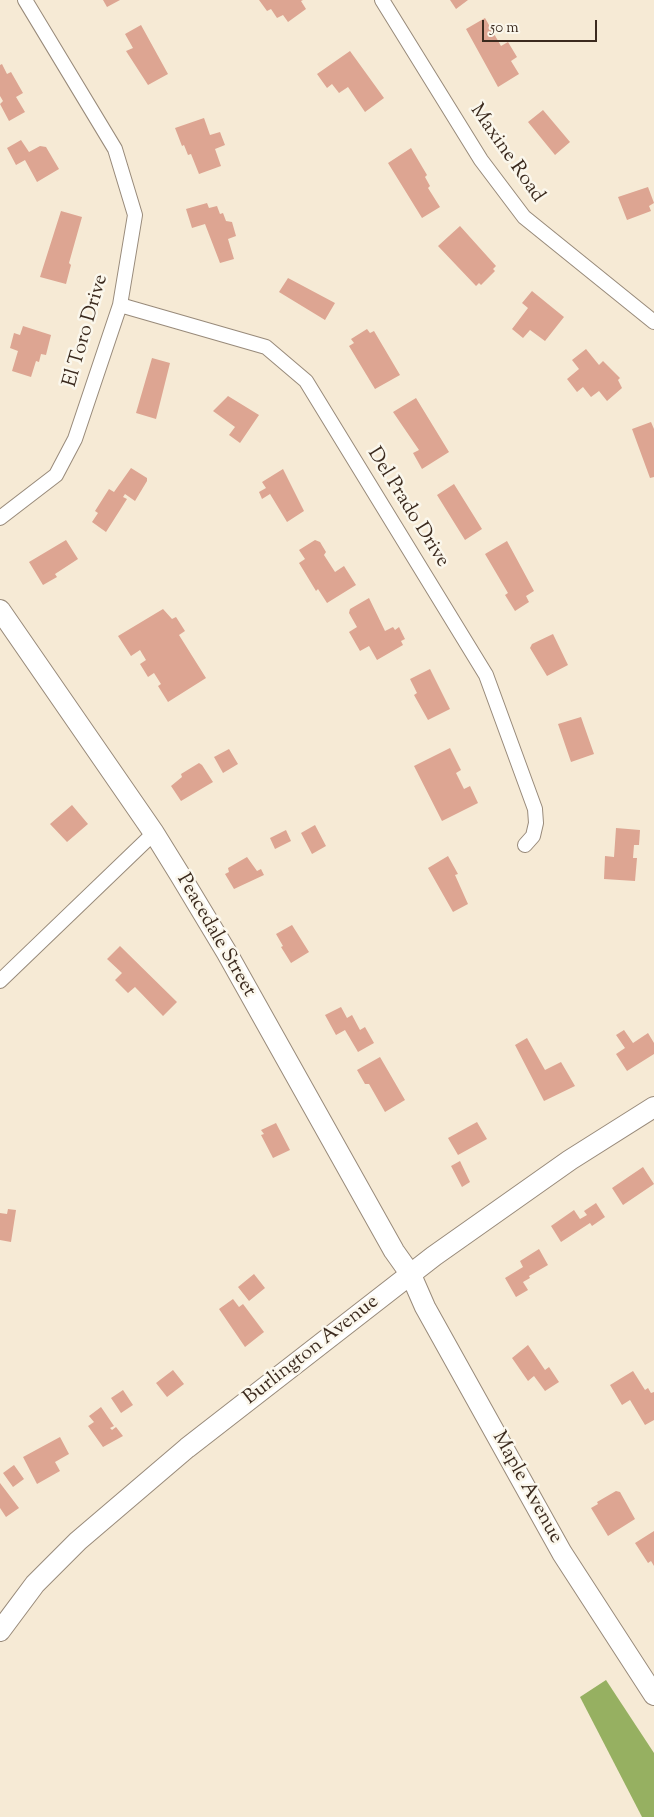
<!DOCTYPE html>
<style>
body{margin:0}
#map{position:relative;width:654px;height:1817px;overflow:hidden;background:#f6ead5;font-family:"Sorts Mill Goudy",serif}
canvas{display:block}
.scale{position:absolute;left:482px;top:20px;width:115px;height:22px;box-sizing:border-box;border:2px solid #3b2a1e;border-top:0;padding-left:6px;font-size:15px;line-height:18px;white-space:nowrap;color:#3b2a1e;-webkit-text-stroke:4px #fbf7ec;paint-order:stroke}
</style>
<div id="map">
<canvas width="654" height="1817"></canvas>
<div class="scale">50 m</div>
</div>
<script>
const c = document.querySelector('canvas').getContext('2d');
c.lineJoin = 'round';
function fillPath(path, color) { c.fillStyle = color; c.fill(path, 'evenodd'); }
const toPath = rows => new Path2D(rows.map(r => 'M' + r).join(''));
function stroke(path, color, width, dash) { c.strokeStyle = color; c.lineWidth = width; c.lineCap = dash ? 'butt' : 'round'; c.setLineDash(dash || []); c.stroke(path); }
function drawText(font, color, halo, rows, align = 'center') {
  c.font = font + ' "Sorts Mill Goudy",serif'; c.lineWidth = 5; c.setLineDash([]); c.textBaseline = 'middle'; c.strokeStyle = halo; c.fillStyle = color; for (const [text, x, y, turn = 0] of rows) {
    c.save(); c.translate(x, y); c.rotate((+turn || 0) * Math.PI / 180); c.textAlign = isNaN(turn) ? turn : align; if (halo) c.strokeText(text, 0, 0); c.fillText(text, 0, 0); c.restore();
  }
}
fillPath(toPath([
 [606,1680,654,1753,654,1817,642,1817,580,1697]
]), '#96b061');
fillPath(toPath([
 [103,0,120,0,107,7],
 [259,0,303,0,301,1,306,9,288,22,283,15,277,18,271,9,267,11],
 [450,0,468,0,456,9],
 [485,18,501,46,508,42,517,57,511,61,519,74,498,87,466,29],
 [141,25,168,74,148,85,126,51,133,48,125,34],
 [350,51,384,98,365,112,348,87,339,93,332,84,327,88,317,74],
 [2,64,7,74,11,72,23,93,16,97,25,112,9,121,0,104,3,101,0,96,0,65],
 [543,110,570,142,555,155,528,122],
 [204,118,210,135,220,132,225,145,215,149,221,166,199,174,191,154,188,155,184,145,182,146,175,128],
 [21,140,29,152,40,146,46,147,59,169,37,182,25,160,16,165,7,148],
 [411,148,427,175,425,177,430,186,428,188,440,207,422,218,388,163],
 [648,187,654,203,649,206,651,211,627,220,618,197],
 [207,203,209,208,217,206,220,214,223,213,226,221,232,222,236,236,228,239,234,259,220,263,205,224,192,228,186,209],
 [61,211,82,217,69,263,71,265,66,284,40,277],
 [460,226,496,266,493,269,495,271,481,285,479,283,476,286,438,246],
 [288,278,335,303,325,320,279,292],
 [532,291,564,317,545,341,530,330,523,338,512,329,528,308,522,303],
 [23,326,51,335,46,355,41,354,39,362,36,361,31,377,12,371,18,351,10,348,14,333,20,335],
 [367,329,370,333,374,331,400,375,375,389,349,346,354,343,351,339],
 [586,349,599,365,603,361,620,378,618,380,622,388,607,401,599,391,591,397,583,387,577,392,567,379,579,369,572,360],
 [152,358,170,363,156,419,136,413],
 [228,396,259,415,240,443,229,435,235,427,213,411],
 [416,398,449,452,422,469,413,453,419,450,393,412],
 [651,422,654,429,654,477,650,478,632,429],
 [131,468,147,478,147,481,135,501,125,494,123,497,127,499,106,532,92,522,98,513,95,511,109,489,114,492],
 [283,469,304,511,287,522,270,494,262,499,259,492,266,488,262,482],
 [454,484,482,529,465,540,437,495],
 [66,540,78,559,55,574,57,577,43,585,29,562],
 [315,540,320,542,326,552,324,555,335,572,344,566,356,585,327,603,318,589,316,591,299,563,305,559,299,550],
 [507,541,534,591,526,596,529,602,515,611,505,595,508,593,485,554],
 [369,598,385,631,393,627,395,630,399,627,405,639,401,641,403,645,377,660,369,646,360,651,349,632,357,627,349,613,350,609],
 [163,609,172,619,176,617,185,631,179,635,206,678,168,702,158,686,161,684,154,673,148,677,140,664,146,660,140,650,131,656,118,636],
 [553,634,568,665,547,676,530,648,532,644],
 [430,669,450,709,428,720,414,695,417,693,410,679],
 [581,717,594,754,571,762,558,724],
 [450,748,461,770,456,773,464,789,470,786,478,803,442,821,414,766],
 [229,749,238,764,223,773,214,757],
 [199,763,202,765,213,782,181,801,171,786,182,777,181,774],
 [72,805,88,824,67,842,50,824],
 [315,825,326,846,312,854,301,833],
 [616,828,640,830,639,845,634,845,633,858,637,858,635,881,604,879,605,856,614,857],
 [286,830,291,841,275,849,270,838],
 [448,856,458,874,455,875,468,904,453,912,428,868],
 [247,857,257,871,261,869,264,875,234,889,225,874,229,872,228,868],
 [292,925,309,952,291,963,281,947,283,946,276,934],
 [120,946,177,1002,163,1016,135,987,128,993,115,980,122,973,107,959],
 [341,1007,347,1018,352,1015,360,1030,365,1027,374,1043,358,1052,345,1030,336,1035,325,1015],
 [624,1030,633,1043,648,1033,654,1043,654,1054,627,1071,616,1054,625,1048,616,1035],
 [527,1038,545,1070,561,1062,575,1086,544,1101,515,1045],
 [380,1057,405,1100,385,1112,369,1084,365,1084,357,1070],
 [477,1122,487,1139,458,1155,448,1138],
 [276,1123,290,1150,273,1158,261,1135,264,1134,261,1130],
 [460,1161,470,1182,462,1187,451,1166],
 [643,1167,654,1184,623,1205,612,1188],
 [596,1203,605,1217,592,1226,590,1223,561,1242,551,1226,574,1210,580,1219,587,1215,584,1211],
 [8,1209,16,1210,11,1242,0,1240,0,1213,7,1214],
 [539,1249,548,1265,529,1276,530,1278,523,1282,528,1290,516,1297,505,1278,523,1267,520,1261],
 [254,1274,265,1288,249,1301,238,1287],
 [233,1299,239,1307,243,1304,264,1332,245,1347,219,1309],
 [528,1345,545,1370,549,1367,559,1382,545,1391,534,1376,528,1381,512,1358],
 [173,1370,184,1384,167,1397,156,1383],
 [633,1371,645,1390,648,1388,651,1393,654,1392,654,1420,645,1425,630,1400,622,1405,610,1385],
 [123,1390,133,1405,121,1413,111,1398],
 [101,1407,114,1426,110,1428,112,1430,116,1427,123,1436,103,1447,88,1426,94,1422,89,1416],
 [60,1437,69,1454,55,1462,60,1471,37,1484,23,1457],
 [14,1465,24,1479,13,1487,3,1473],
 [0,1483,19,1508,6,1517,0,1508],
 [616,1491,620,1492,635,1519,608,1536,591,1508,598,1504,597,1502],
 [654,1531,654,1566,651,1561,648,1563,635,1543]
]), '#dda592');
const minor = toPath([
 [382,0,481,160,524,217,654,322],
 [120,305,266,347,306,381,486,675,535,809,536,823,533,836,525,845],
 [0,518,56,475,75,439,120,305,135,215,115,149,25,0],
 [0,981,154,833]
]);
const secondary = toPath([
 [0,610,154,833,180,875,227,953,394,1251,411,1275,425,1307,562,1553,654,1695],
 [0,1631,35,1584,78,1541,187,1448,434,1256,570,1160,654,1107]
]);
stroke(minor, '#988a7a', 16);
stroke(secondary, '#988a7a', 22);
stroke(minor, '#fff', 14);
stroke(secondary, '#fff', 20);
drawText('20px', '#3b2a1e', '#fbf7ec', [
 ["Maxine Road",506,154,55],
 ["El Toro Drive",87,331,-74],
 ["Del Prado Drive",407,508,58],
 ["Peacedale Street",215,936,60],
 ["Burlington Avenue",312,1351,-38],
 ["Maple Avenue",526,1488,61]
]);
</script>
